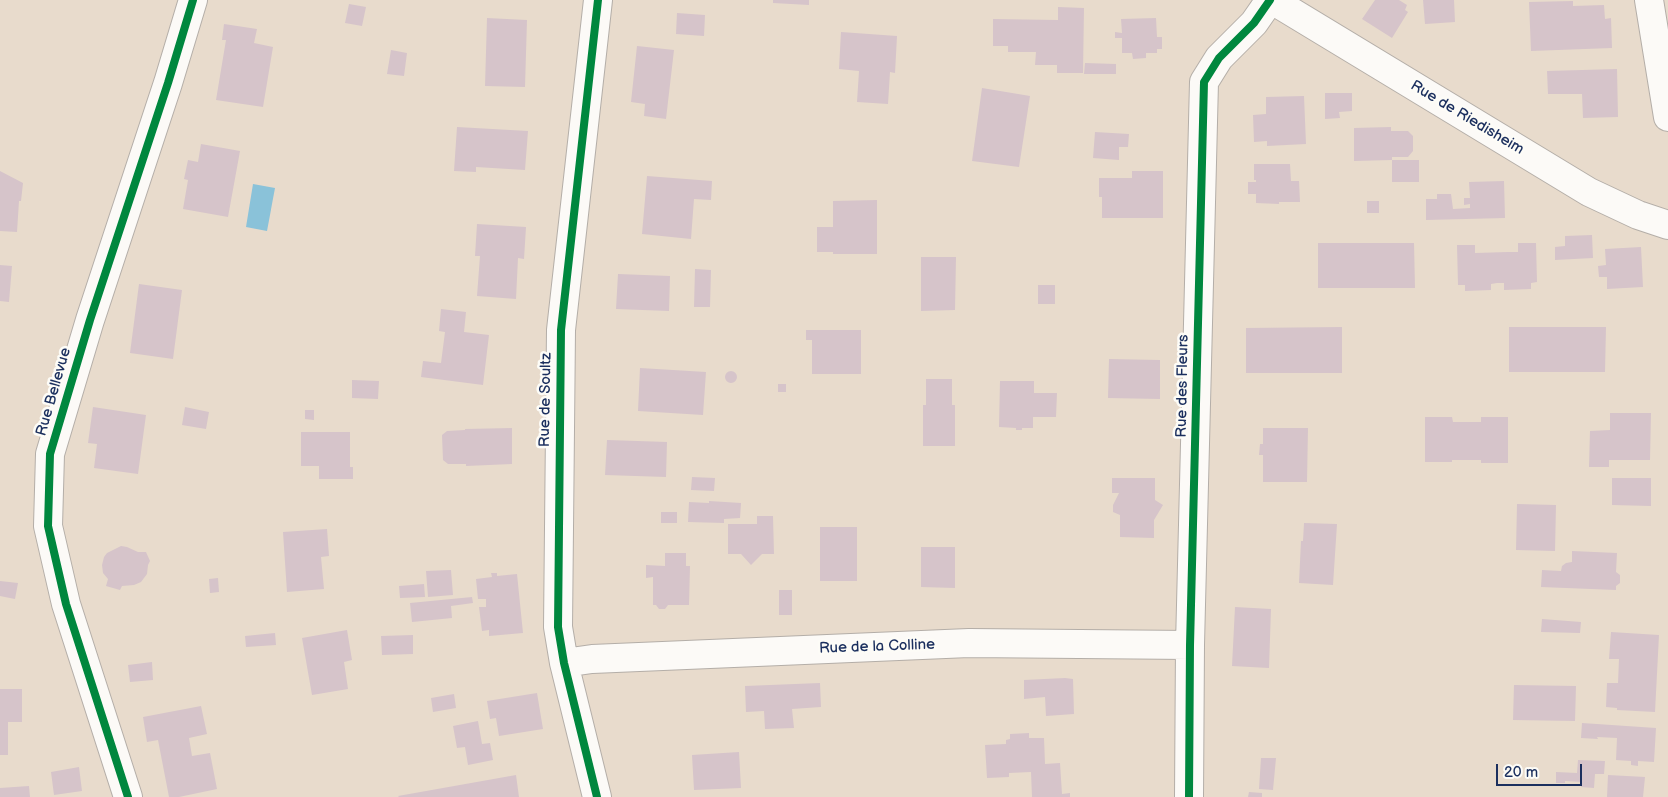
<!DOCTYPE html>
<style>
body{margin:0}
#map{position:relative;width:1668px;height:797px;overflow:hidden;background:#e8dbcc;font-family:"Balsamiq Sans",sans-serif}
canvas{display:block}
.scale{position:absolute;left:1496px;top:764px;width:86px;height:22px;box-sizing:border-box;border:2px solid #1b2f5e;border-top:0;padding-left:6px;font-size:15px;line-height:18px;white-space:nowrap;color:#1b2f5e;-webkit-text-stroke:4px #fdfcf7;paint-order:stroke}
</style>
<div id="map">
<canvas width="1668" height="797"></canvas>
<div class="scale">20 m</div>
</div>
<script>
const c = document.querySelector('canvas').getContext('2d');
c.lineJoin = 'round';
function fillPath(path, color) { c.fillStyle = color; c.fill(path, 'evenodd'); }
const toPath = rows => new Path2D(rows.map(r => 'M' + r).join(''));
function stroke(path, color, width, dash) { c.strokeStyle = color; c.lineWidth = width; c.lineCap = dash ? 'butt' : 'round'; c.setLineDash(dash || []); c.stroke(path); }
function drawText(font, color, halo, rows, align = 'center') {
  c.font = font + ' "Balsamiq Sans",sans-serif'; c.lineWidth = 5; c.setLineDash([]); c.textBaseline = 'middle'; c.strokeStyle = halo; c.fillStyle = color; for (const [text, x, y, turn = 0] of rows) {
    c.save(); c.translate(x, y); c.rotate((+turn || 0) * Math.PI / 180); c.textAlign = isNaN(turn) ? turn : align; if (halo) c.strokeText(text, 0, 0); c.fillText(text, 0, 0); c.restore();
  }
}
fillPath(toPath([
 [253,184,275,188,267,231,246,227]
]), '#8ac2d9');
fillPath(toPath([
 [773,0,809,0,809,5,773,3],
 [1375,0,1399,0,1407,5,1405,10,1408,12,1392,38,1362,19],
 [1423,0,1454,0,1455,22,1425,24],
 [1573,1,1573,6,1604,5,1605,19,1611,18,1612,48,1531,51,1529,2],
 [349,4,366,7,362,26,345,23],
 [1058,7,1084,8,1083,73,1057,73,1057,65,1035,65,1036,52,1008,52,1008,46,993,46,993,19,1058,20],
 [677,13,705,15,704,36,676,34],
 [487,18,527,20,525,87,485,86],
 [1156,18,1157,37,1162,37,1162,49,1157,49,1157,53,1146,53,1146,58,1133,59,1132,53,1122,53,1122,38,1115,38,1115,32,1122,33,1121,19],
 [224,24,257,29,254,43,273,47,263,107,216,100,226,40,222,40],
 [841,32,897,36,895,73,890,72,888,104,857,102,859,71,839,69],
 [637,46,674,50,666,119,644,116,645,104,631,102],
 [391,50,407,53,404,76,387,74],
 [1085,63,1116,64,1116,74,1084,74],
 [1617,69,1618,117,1583,118,1582,94,1548,94,1547,71],
 [982,88,1030,96,1019,167,972,161],
 [1325,93,1352,93,1352,111,1339,112,1340,118,1325,119],
 [1304,96,1306,144,1267,146,1267,141,1254,142,1253,115,1266,114,1266,97],
 [457,127,528,131,525,170,476,167,476,172,454,171],
 [1391,127,1391,131,1408,131,1413,136,1413,151,1408,157,1392,157,1392,160,1354,161,1354,128],
 [1095,132,1129,134,1128,147,1119,147,1119,160,1093,158],
 [201,144,240,151,228,217,183,209,188,180,184,179,188,160,198,162],
 [1392,160,1419,160,1419,182,1392,182],
 [1254,164,1290,164,1291,181,1299,181,1300,202,1279,202,1279,204,1256,203,1256,194,1248,194,1248,182,1256,182,1256,180,1254,180],
 [0,171,23,183,21,201,19,201,17,232,0,231],
 [1132,171,1163,171,1163,218,1102,218,1102,197,1099,197,1099,178,1132,178],
 [647,176,712,181,711,200,694,199,691,239,642,234],
 [1504,181,1505,218,1426,220,1426,199,1437,199,1437,194,1451,194,1453,209,1470,208,1470,204,1464,205,1464,198,1470,198,1469,182],
 [877,200,877,254,833,254,833,252,817,252,817,227,833,227,833,201],
 [1367,201,1379,201,1379,213,1367,213],
 [477,224,526,227,524,259,518,258,516,299,477,296,480,256,475,256],
 [1592,235,1593,258,1555,260,1555,247,1565,246,1565,236],
 [1318,243,1414,243,1415,288,1318,288],
 [1518,243,1536,243,1537,282,1531,283,1531,289,1504,290,1504,283,1497,283,1491,284,1491,290,1465,291,1465,285,1458,285,1457,245,1475,245,1475,253,1508,252,1518,252],
 [1641,247,1643,287,1607,289,1607,277,1599,277,1598,266,1606,265,1605,249],
 [921,257,956,257,955,310,921,311],
 [0,265,12,266,9,302,0,301],
 [695,269,711,270,710,307,694,307],
 [618,274,670,276,669,311,616,309],
 [139,284,182,290,173,359,130,353],
 [1038,285,1055,285,1055,304,1038,304],
 [441,309,466,312,464,332,489,335,483,385,421,377,423,361,441,363,445,332,439,331],
 [1342,327,1342,373,1246,373,1246,328],
 [1509,327,1606,327,1605,372,1509,372],
 [806,330,861,330,861,374,812,374,812,340,806,340],
 [1109,359,1160,360,1160,399,1108,398],
 [640,368,706,372,703,415,638,411],
 '725 377a6 6 0 1 1 12 0a6 6 0 1 1-12 0Z',
 [926,379,952,379,952,405,955,405,955,446,923,446,923,405,926,405],
 [352,380,379,381,378,399,352,398],
 [1000,381,1034,381,1034,393,1057,393,1056,417,1033,417,1033,428,1022,428,1022,430,1016,430,1016,428,999,427],
 [778,384,786,384,786,392,778,392],
 [93,407,146,415,138,474,94,468,97,444,88,443],
 [185,407,209,412,206,429,182,425],
 [305,410,314,410,314,420,305,419],
 [1610,413,1651,413,1650,460,1609,460,1609,467,1589,467,1590,431,1610,430],
 [1425,417,1452,417,1453,422,1481,422,1481,417,1508,417,1508,463,1481,463,1481,460,1452,460,1452,462,1425,462],
 [512,428,512,464,466,466,466,464,448,464,443,460,442,435,447,431,465,430,465,429],
 [1263,428,1308,428,1307,482,1263,482,1263,455,1259,455,1260,444,1263,444],
 [301,432,350,432,350,467,353,467,353,479,319,479,319,466,301,466],
 [607,440,667,442,666,477,605,475],
 [692,477,715,478,714,491,691,490],
 [1112,478,1155,478,1155,500,1163,505,1154,520,1154,538,1120,537,1120,515,1113,512,1113,505,1119,493,1112,493],
 [1612,478,1651,478,1651,506,1612,505],
 [709,501,741,503,740,518,724,519,724,523,688,522,689,502,709,503],
 [1517,504,1556,505,1555,551,1516,550],
 [661,512,677,512,677,523,661,523],
 [757,516,773,516,774,554,762,554,751,565,741,554,728,554,728,524,757,524],
 [1304,523,1337,524,1333,585,1299,583,1301,541,1303,541],
 [820,527,857,527,857,581,820,581],
 [327,529,329,556,321,557,324,589,287,592,283,532],
 [121,546,127,547,138,552,146,552,150,561,148,565,147,574,141,582,134,585,122,586,120,590,106,586,108,579,103,573,102,565,104,557,107,553],
 [921,547,955,547,955,588,921,587],
 [1572,551,1617,553,1616,572,1620,575,1620,583,1616,586,1616,590,1541,587,1542,570,1561,571,1562,566,1566,563,1572,562],
 [665,553,686,553,686,566,690,566,689,605,668,605,665,609,659,609,656,605,653,605,653,577,646,578,646,565,665,566],
 [451,570,453,595,428,597,426,571],
 [491,573,497,573,497,576,517,574,523,633,489,636,489,630,482,631,479,607,486,607,486,599,478,599,476,579,492,577],
 [218,578,219,592,210,593,209,579],
 [0,581,18,583,15,599,0,596],
 [424,584,425,597,400,598,399,586],
 [779,590,792,590,792,615,779,615],
 [472,597,473,603,451,606,452,618,412,622,410,603],
 [1235,607,1271,609,1269,668,1232,666],
 [1542,619,1581,622,1580,633,1541,632],
 [347,630,352,660,344,662,348,689,312,695,302,638],
 [1611,632,1659,635,1655,712,1617,710,1617,708,1606,707,1607,683,1618,683,1619,659,1609,659],
 [275,633,276,645,246,647,245,636],
 [413,635,413,654,382,655,381,636],
 [152,662,153,680,130,682,128,665],
 [1065,678,1073,679,1074,714,1046,716,1045,697,1024,699,1024,680],
 [820,683,821,707,792,709,794,728,765,729,764,711,746,712,745,686],
 [1514,685,1576,686,1575,721,1513,720],
 [0,689,22,689,22,722,8,722,8,755,0,755],
 [537,693,543,729,499,736,496,718,490,719,487,701],
 [454,694,456,708,433,712,431,698],
 [201,706,207,734,189,738,192,756,210,753,217,789,179,797,169,797,158,740,147,742,143,717],
 [478,721,482,744,490,743,493,760,468,765,465,747,457,748,453,726],
 [1582,723,1656,728,1654,762,1638,761,1638,766,1631,765,1631,761,1616,760,1617,738,1597,737,1598,739,1581,738],
 [1029,733,1029,738,1044,738,1045,764,1060,763,1062,794,1070,793,1070,797,1032,797,1031,772,1009,773,1009,777,987,778,985,745,1006,744,1006,740,1010,739,1010,734],
 [739,752,741,788,694,790,692,755],
 [1261,758,1276,758,1273,790,1259,789],
 [1578,760,1605,761,1604,774,1595,774,1594,788,1581,787,1582,782,1565,781,1565,783,1556,783,1556,772,1577,773],
 [79,767,82,791,54,795,51,772],
 [516,775,519,797,399,797,398,796],
 [1608,775,1645,777,1643,797,1607,797],
 [29,786,30,797,0,797,0,788],
 [1249,792,1262,793,1262,797,1248,797]
]), '#d6c4ca');
const street = toPath([
 [1272,0,1589,192,1638,215,1668,225],
 [1649,0,1668,117],
 [564,663,592,659,969,643,1190,645],
 [128,797,66,604,48,526,50,454,90,320,168,83,193,0],
 [597,797,564,663,558,627,561,330,598,0],
 [1189,797,1190,645,1204,82,1219,58,1254,23,1270,0]
]);
stroke(street, '#b4aea8', 30);
stroke(street, '#fcfaf7', 28);
stroke(toPath([
 [128,797,66,604,48,526,50,454,90,320,168,83,193,0],
 [597,797,564,663,558,627,561,330,598,0],
 [1189,797,1190,645,1204,82,1219,58,1254,23,1270,0]
]), '#00873e', 8);
drawText('15px', '#1b2f5e', '#fdfcf7', [
 ["Rue de Riedisheim",1467,118,31],
 ["Rue des Fleurs",1183,386,-89],
 ["Rue Bellevue",54,392,-74],
 ["Rue de Soultz",546,400,-89],
 ["Rue de la Colline",877,647,-2]
]);
</script>
